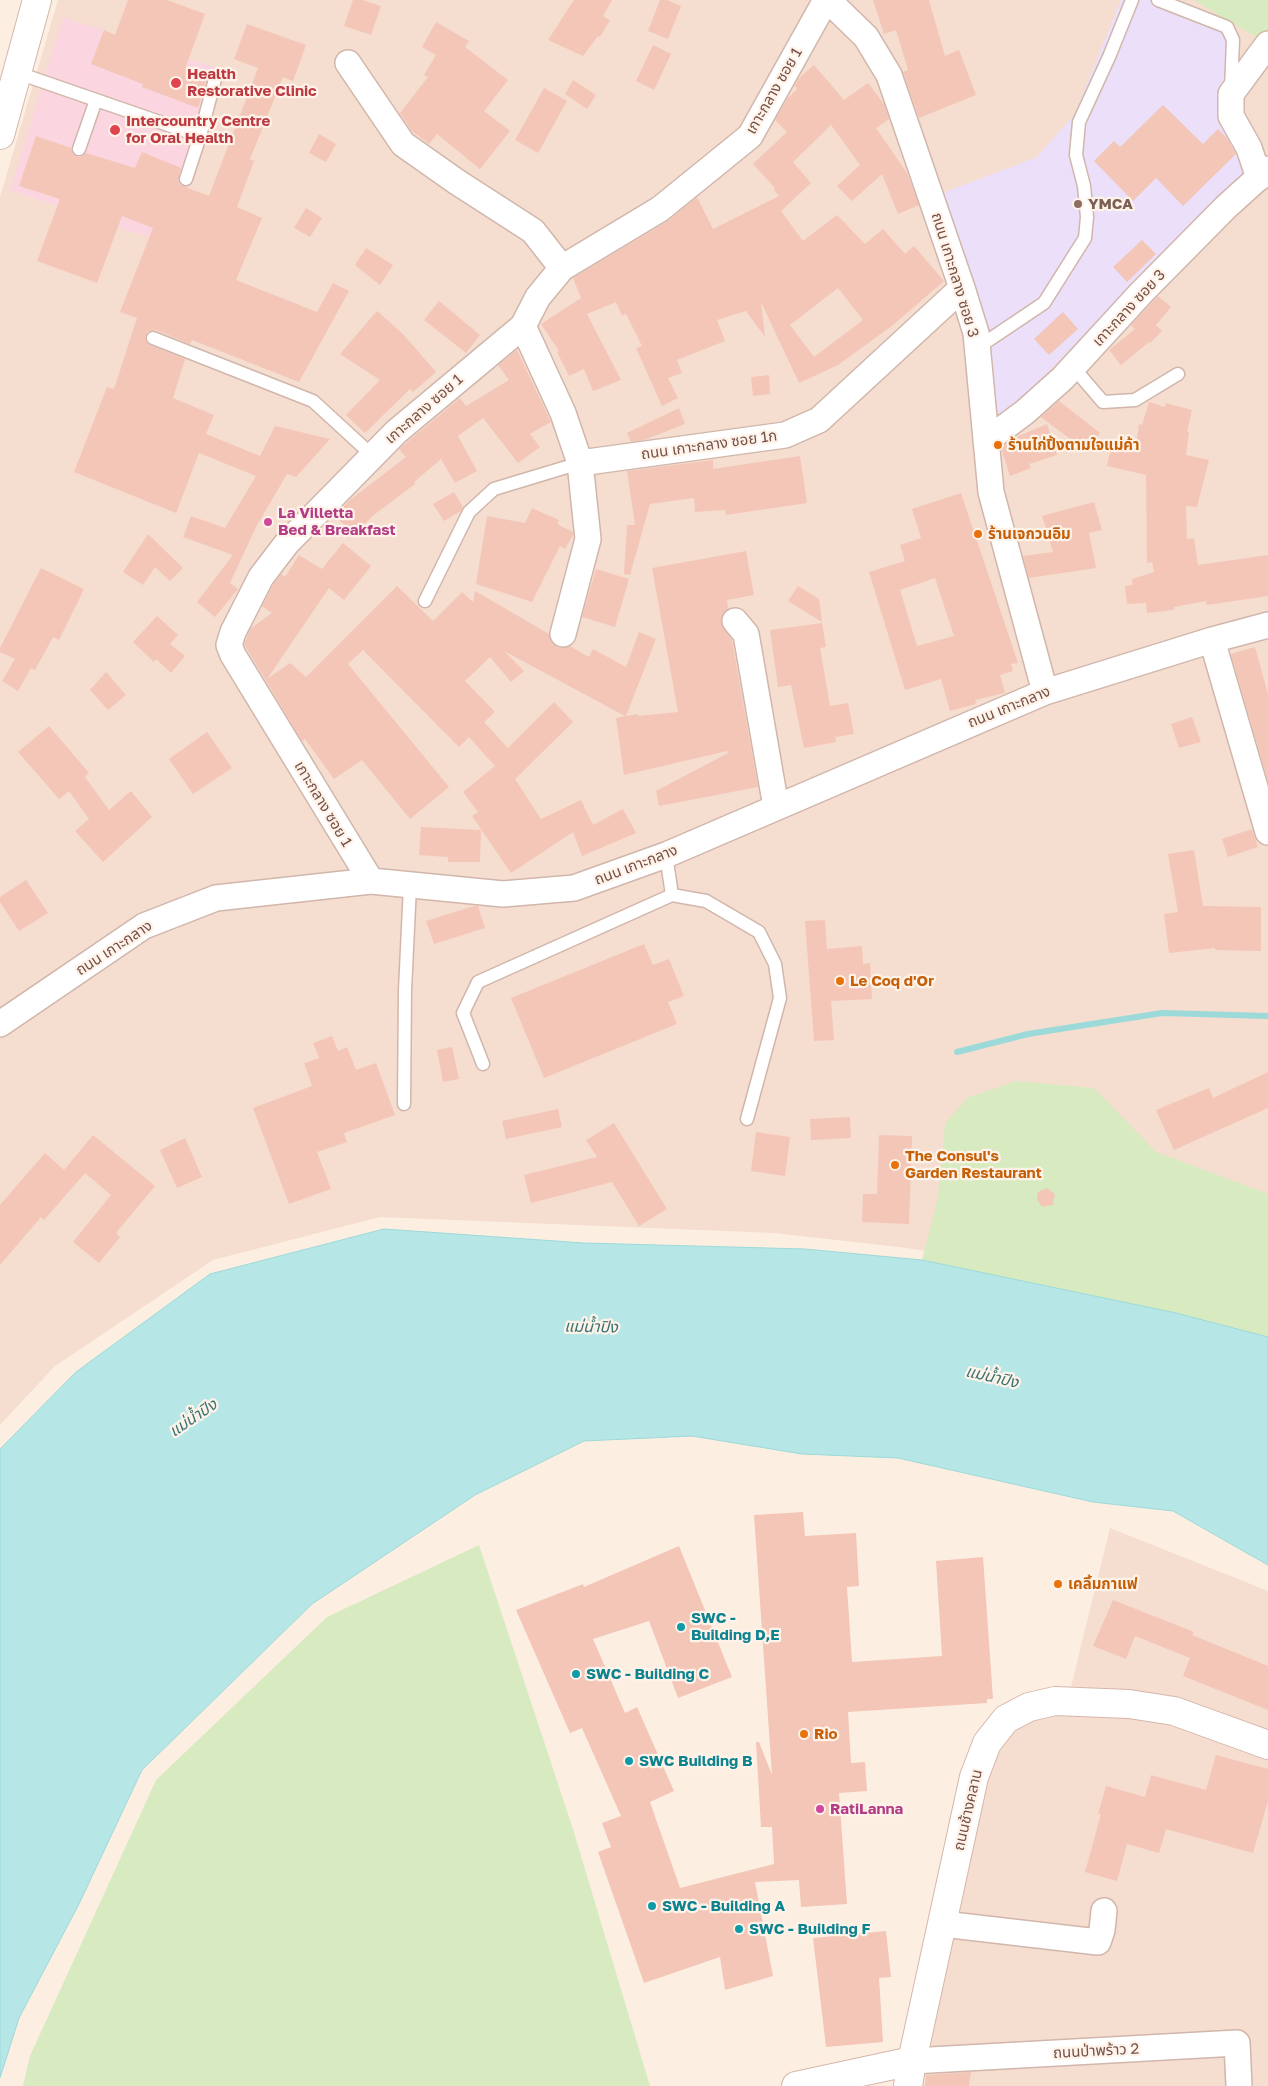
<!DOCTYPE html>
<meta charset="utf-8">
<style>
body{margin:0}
canvas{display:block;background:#fdeee2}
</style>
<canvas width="1268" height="2086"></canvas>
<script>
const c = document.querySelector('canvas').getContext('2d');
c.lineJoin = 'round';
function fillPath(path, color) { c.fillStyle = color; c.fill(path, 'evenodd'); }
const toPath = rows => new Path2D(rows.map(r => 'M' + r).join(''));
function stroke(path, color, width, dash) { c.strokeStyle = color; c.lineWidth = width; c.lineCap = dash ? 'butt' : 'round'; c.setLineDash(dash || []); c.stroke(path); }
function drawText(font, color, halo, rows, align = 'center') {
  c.font = font + ' "Golos Text","Noto Sans Thai",sans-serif'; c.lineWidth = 4.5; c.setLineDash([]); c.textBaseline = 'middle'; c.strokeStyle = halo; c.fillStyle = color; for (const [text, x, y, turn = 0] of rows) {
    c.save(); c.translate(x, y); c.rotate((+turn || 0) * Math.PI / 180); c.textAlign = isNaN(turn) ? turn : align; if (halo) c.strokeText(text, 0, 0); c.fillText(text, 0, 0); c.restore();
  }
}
fillPath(toPath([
 [58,0,1268,0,1268,1309,907,1248,774,1233,380,1217,213,1260,55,1366,0,1425,0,197],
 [1110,1528,1268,1591,1268,2086,918,2086,991,1747,1025,1714,1066,1707]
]), '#f5ded0');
fillPath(toPath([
 [1121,0,1172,0,1210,14,1237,31,1222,106,1248,173,1203,214,1000,421,990,368,940,194,1037,157,1074,115]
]), '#ebdff9');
fillPath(toPath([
 [63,17,223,70,165,243,10,190]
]), '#fbd5e0');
fillPath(toPath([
 [1194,0,1268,0,1268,28,1261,40],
 [1016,1081,1094,1088,1156,1152,1268,1194,1268,1337,1176,1313,922,1260,938,1197,945,1124,967,1098],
 [479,1545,573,1829,650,2086,23,2086,30,2056,156,1780,327,1617]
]), '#d8ebc0');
const water = toPath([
 [384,1229,584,1243,805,1249,922,1260,1176,1313,1268,1337,1268,1565,1173,1511,1093,1502,898,1458,802,1454,692,1436,584,1441,475,1495,312,1604,142,1770,79,1904,19,2018,0,2078,0,1449,76,1372,210,1274,384,1229]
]);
fillPath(water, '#b6e7e6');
stroke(water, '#9cd9d9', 1);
stroke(toPath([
 [957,1052,1028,1034,1162,1013,1268,1016]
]), '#9cd9d9', 6);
fillPath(toPath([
 [128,0,167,0,205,14,185,69,207,77,198,108,142,87,143,84,91,64,104,30,115,35],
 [353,0,363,0,381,6,371,35,344,26],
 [574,0,612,0,603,16,610,20,600,37,598,36,583,56,548,40],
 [660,0,667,0,681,6,668,39,648,31],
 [873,0,929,0,945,56,959,50,976,95,919,118,903,72,908,70,896,30,884,34],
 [436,22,469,41,465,47,508,80,484,111,510,131,480,169,437,134,429,144,411,130,400,113,428,77,424,75,436,55,422,47],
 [247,24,306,45,293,81,283,77,250,159,254,161,237,207,262,218,236,280,317,312,333,283,349,291,299,382,192,340,190,344,156,330,148,331,146,335,145,340,150,345,185,359,173,398,214,415,206,434,260,456,275,426,330,439,296,477,287,474,256,527,230,583,238,589,215,617,197,602,233,555,183,537,191,516,225,528,256,476,199,453,176,513,74,472,107,387,114,389,137,318,120,312,153,228,122,216,97,283,37,261,60,199,19,186,36,136,71,148,73,154,77,157,81,157,86,153,135,168,142,152,181,168,178,180,180,185,209,196,258,68,234,59],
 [653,45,671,54,654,90,636,81],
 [814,65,844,100,868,83,884,104,889,119,876,128,907,173,919,205,898,214,882,174,852,201,837,186,860,165,831,125,793,162,811,183,781,211,803,241,837,215,865,244,883,229,905,254,914,246,944,281,893,325,838,365,799,383,761,302,765,337,746,311,717,320,725,341,677,360,682,373,668,378,678,398,662,406,636,348,642,346,626,314,622,316,616,302,587,314,621,380,593,391,584,369,569,376,557,352,559,351,541,324,581,298,573,278,668,221,697,197,713,229,779,196,774,190,775,188,753,164,787,132,775,120,787,99,797,89,795,86,799,78],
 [838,288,863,320,814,357,790,325],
 [573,80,596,95,587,109,565,94],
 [544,88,567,101,538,153,515,140],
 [1163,105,1203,144,1218,129,1227,138,1236,154,1183,206,1156,178,1133,201,1094,161,1114,141,1120,147],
 [319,134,336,144,326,162,309,153],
 [306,208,322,218,310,237,294,228],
 [1142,240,1156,254,1127,282,1113,267],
 [366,248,393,265,380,285,355,265],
 [1158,296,1171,307,1156,325,1162,331,1150,343,1149,342,1121,365,1109,350,1135,329,1131,325],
 [439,301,480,335,466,353,424,320],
 [377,311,403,334,436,372,413,392,410,389,365,433,346,415,380,380,340,354],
 [1063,312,1078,329,1049,355,1034,339],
 [517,350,551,422,530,434,540,447,518,463,483,418,458,436,477,471,455,483,441,459,414,482,415,484,375,514,353,535,335,515,350,500,406,457,399,449,460,398,466,406,509,380,498,365],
 [769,375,770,394,753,396,751,377],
 [1059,401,1100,433,1086,451,1041,417],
 [1149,402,1165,407,1166,403,1192,410,1187,432,1189,432,1186,455,1209,460,1197,507,1186,506,1187,539,1194,538,1198,565,1268,555,1268,596,1207,605,1206,601,1174,607,1174,610,1147,613,1146,603,1127,604,1125,586,1132,585,1132,579,1154,572,1152,562,1147,563,1146,475,1107,466,1113,440,1136,446,1139,424,1142,425],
 [679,408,685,424,644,440,631,442,627,433],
 [1047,424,1057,455,1029,464,1031,468,1010,476,1001,448,1016,437],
 [800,456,807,503,726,515,725,510,695,512,694,498,650,504,630,575,624,574,627,525,635,525,627,471,713,460,713,469],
 [454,492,463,507,461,511,444,521,433,504],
 [961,493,1018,663,1011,664,1013,671,1000,675,1005,693,975,700,976,704,950,711,941,679,905,690,869,572,905,561,900,545,921,538,912,509],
 [935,578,954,636,917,646,900,590],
 [1094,502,1102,530,1089,533,1096,568,1029,578,1023,556,1053,552,1042,516],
 [532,508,559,520,557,524,573,532,573,535,565,549,560,546,532,602,476,584,487,516,525,523],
 [148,534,183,568,170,581,155,567,143,585,123,572],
 [343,543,371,566,344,600,329,588,267,679,290,663,306,677,397,586,433,621,462,592,473,602,475,591,549,634,553,644,559,648,570,646,589,657,593,649,626,667,639,632,656,639,626,716,638,714,638,716,678,712,652,568,746,551,754,595,727,600,728,609,722,616,721,623,732,640,758,787,659,806,656,791,728,753,727,751,624,775,616,718,625,716,504,651,524,671,511,682,490,657,465,681,495,712,484,722,508,748,554,702,573,722,515,779,541,819,581,800,593,825,623,809,636,833,582,856,573,832,511,873,472,816,478,812,463,792,495,766,469,737,459,747,363,650,348,664,449,787,410,819,362,760,334,779,305,739,302,741,244,644,250,629,272,613,262,606,273,585,281,574,285,577,299,555,322,569],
 [41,568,84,589,59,640,53,637,35,670,31,668,18,691,2,681,15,659,0,652,0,648],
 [596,569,629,579,615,627,582,617],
 [798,586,819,599,822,622,788,601],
 [157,616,178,635,170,644,185,656,171,673,156,659,154,662,133,642],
 [822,623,826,647,820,648,830,706,848,703,854,734,835,737,836,742,804,748,791,685,778,687,770,630],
 [1255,647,1268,694,1268,781,1231,654],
 [106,672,126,695,108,710,90,690],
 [1192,717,1201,742,1179,748,1171,724],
 [49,726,89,773,85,777,109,810,131,791,152,817,103,862,75,831,89,819,69,791,59,799,18,752],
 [207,732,232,768,193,794,169,759],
 [421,827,481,830,480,862,448,862,448,857,419,855],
 [1252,829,1258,847,1228,857,1222,839],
 [1194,850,1203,906,1261,907,1261,951,1215,950,1215,948,1169,953,1164,914,1178,912,1168,854],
 [26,880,48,913,19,931,0,902,0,897],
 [474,906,478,906,485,928,434,944,426,921],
 [825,920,827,949,862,946,863,964,870,963,872,999,831,1001,834,1040,814,1041,805,921],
 [644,944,653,965,669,959,684,996,668,1002,677,1024,544,1078,511,998],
 [332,1036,338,1051,347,1047,356,1070,376,1063,395,1115,344,1133,347,1142,317,1152,331,1189,289,1204,253,1108,312,1086,304,1063,319,1058,313,1043],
 [452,1047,459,1079,443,1082,437,1050],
 [1268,1072,1268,1108,1174,1150,1156,1110,1209,1088,1213,1098],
 [558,1109,562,1127,506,1139,502,1121],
 [850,1117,851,1138,811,1140,810,1119],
 [614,1123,667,1209,639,1226,612,1182,531,1203,524,1175,597,1157,586,1140],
 [756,1132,790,1137,785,1176,751,1171],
 [93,1135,155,1186,116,1233,120,1237,99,1263,73,1242,111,1195,85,1173,44,1220,41,1217,0,1265,0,1205,45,1153,64,1170],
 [879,1135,912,1136,909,1224,862,1222,863,1194,877,1194],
 [185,1138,202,1177,177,1188,160,1150],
 [1047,1188,1055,1194,1053,1205,1042,1207,1037,1199,1038,1192],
 [803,1512,805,1536,856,1533,859,1586,847,1587,852,1662,942,1656,936,1561,983,1557,993,1699,987,1699,987,1703,848,1712,851,1763,865,1762,867,1791,839,1793,847,1904,801,1907,799,1880,755,1882,773,1976,725,1990,720,1957,644,1983,598,1852,611,1847,602,1823,621,1816,582,1728,570,1733,516,1610,583,1584,584,1587,679,1546,732,1677,678,1698,649,1621,593,1639,625,1713,637,1707,674,1791,650,1802,680,1888,774,1864,772,1827,761,1827,756,1742,759,1742,772,1775,754,1515],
 [1113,1600,1194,1632,1192,1635,1268,1666,1268,1710,1183,1676,1190,1658,1135,1636,1126,1659,1093,1646],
 [1216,1755,1268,1769,1268,1801,1253,1853,1166,1829,1159,1853,1127,1844,1117,1881,1085,1872,1101,1814,1098,1814,1106,1786,1145,1797,1151,1775,1206,1790],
 [886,1931,891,1977,879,1978,883,2042,826,2047,813,1938],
 [971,2072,969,2086,925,2086,926,2075]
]), '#f3c6b8');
const lane = toPath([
 [1158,0,1227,27,1233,40,1231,89],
 [18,73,200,136,186,179],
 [200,136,215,79],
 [79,149,96,100],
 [153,338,313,401,373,456],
 [977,348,1044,303,1085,238,1087,217,1084,186,1076,155,1079,122,1109,57,1132,0],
 [1073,367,1103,402,1135,400,1178,374],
 [425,601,469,512,494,489,580,463],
 [672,895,706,901,759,932,775,964,780,998,747,1119],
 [483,1064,463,1013,478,982,672,895,666,855],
 [404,1104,405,990,410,886]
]);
const street = toPath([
 [828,0,866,37,889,75,962,288,976,333,991,492,1045,692],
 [348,63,403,144,457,182,533,231,562,268],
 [1259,178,1249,148,1231,116,1231,94,1268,44],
 [523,326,563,413,580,463,588,539,563,634],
 [986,441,1025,412,1063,378,1142,292,1226,207,1268,169],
 [580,463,785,435,819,420,962,288],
 [735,621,746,634,776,807],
 [1212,640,1268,832],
 [371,881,233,655,229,645,233,632,261,577,287,543,396,432,523,326,538,297,562,268,660,209,750,136,826,0],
 [0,1024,144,926,216,898,371,881,503,894,574,888,666,855,1045,692,1212,640,1268,625],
 [943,1924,1098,1942,1102,1930,1104,1911],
 [912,2061,1237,2043,1239,2086]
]);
const secondary = toPath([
 [0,135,37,0],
 [796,2086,912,2061],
 [908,2086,912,2061,974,1777,987,1743,1006,1719,1029,1707,1055,1701,1129,1704,1174,1711,1268,1745]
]);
stroke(lane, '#d1b6ab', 15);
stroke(street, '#d1b6ab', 28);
stroke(secondary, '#d6b6aa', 30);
stroke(lane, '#fff', 12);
stroke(street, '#fff', 25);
stroke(secondary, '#fff', 28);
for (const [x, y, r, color] of [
 [176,83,6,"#e0444e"],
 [115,130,6,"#e0444e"],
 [1078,204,5,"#8d6e63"],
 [998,445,5,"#e8710a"],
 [268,522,5,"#d1479c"],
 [978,534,5,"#e8710a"],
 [840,981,5,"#e8710a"],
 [895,1165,5,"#e8710a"],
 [1058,1584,5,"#e8710a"],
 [681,1627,5,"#0f9aa8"],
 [576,1674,5,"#0f9aa8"],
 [804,1734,5,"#e8710a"],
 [629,1761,5,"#0f9aa8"],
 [820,1809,5,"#d1479c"],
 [652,1906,5,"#0f9aa8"],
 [739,1929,5,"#0f9aa8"]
]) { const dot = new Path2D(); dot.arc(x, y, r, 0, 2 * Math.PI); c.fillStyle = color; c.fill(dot); stroke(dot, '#fff3e9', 2); }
drawText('bold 15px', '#be3a42', '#fff3e9', [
 ["Health",187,74],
 ["Restorative Clinic",187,91],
 ["Intercountry Centre",126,121],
 ["for Oral Health",126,138]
], 'left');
drawText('15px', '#755047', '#fff3e9', [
 ["เกาะกลาง ซอย 1",774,91,-60],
 ["ถนน เกาะกลาง ซอย 3",955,275,73],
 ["เกาะกลาง ซอย 3",1129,308,-47],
 ["เกาะกลาง ซอย 1",424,409,-41],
 ["ถนน เกาะกลาง ซอย 1ก",709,445,-8],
 ["ถนน เกาะกลาง",1009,707,-22],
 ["เกาะกลาง ซอย 1",323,804,59],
 ["ถนน เกาะกลาง",636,865,-21],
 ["ถนน เกาะกลาง",114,948,-33],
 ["ถนนช้างคลาน",968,1810,-77],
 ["ถนนป่าพร้าว 2",1096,2051,-3]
]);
drawText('bold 15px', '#785e54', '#fff3e9', [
 ["YMCA",1088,204]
], 'left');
drawText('bold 15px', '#c56008', '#fff3e9', [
 ["ร้านไก่ปิ้งตามใจแม่ค้า",1008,445],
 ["ร้านเจกวนอิม",988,534],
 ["Le Coq d'Or",850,981],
 ["The Consul's",905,1156],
 ["Garden Restaurant",905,1173],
 ["เคลิ้มกาแฟ",1068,1584],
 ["Rio",814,1734]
], 'left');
drawText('bold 15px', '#b23c85', '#fff3e9', [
 ["La Villetta",278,513],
 ["Bed & Breakfast",278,530],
 ["RatiLanna",830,1809]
], 'left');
drawText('bold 15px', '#0d838f', '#fff3e9', [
 ["SWC -",691,1618],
 ["Building D,E",691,1635],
 ["SWC - Building C",586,1674],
 ["SWC Building B",639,1761],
 ["SWC - Building A",662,1906],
 ["SWC - Building F",749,1929]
], 'left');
drawText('italic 16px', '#387474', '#fff3e9', [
 ["แม่น้ำปิง",591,1327,1],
 ["แม่น้ำปิง",992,1377,13],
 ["แม่น้ำปิง",193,1418,-34]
]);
</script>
